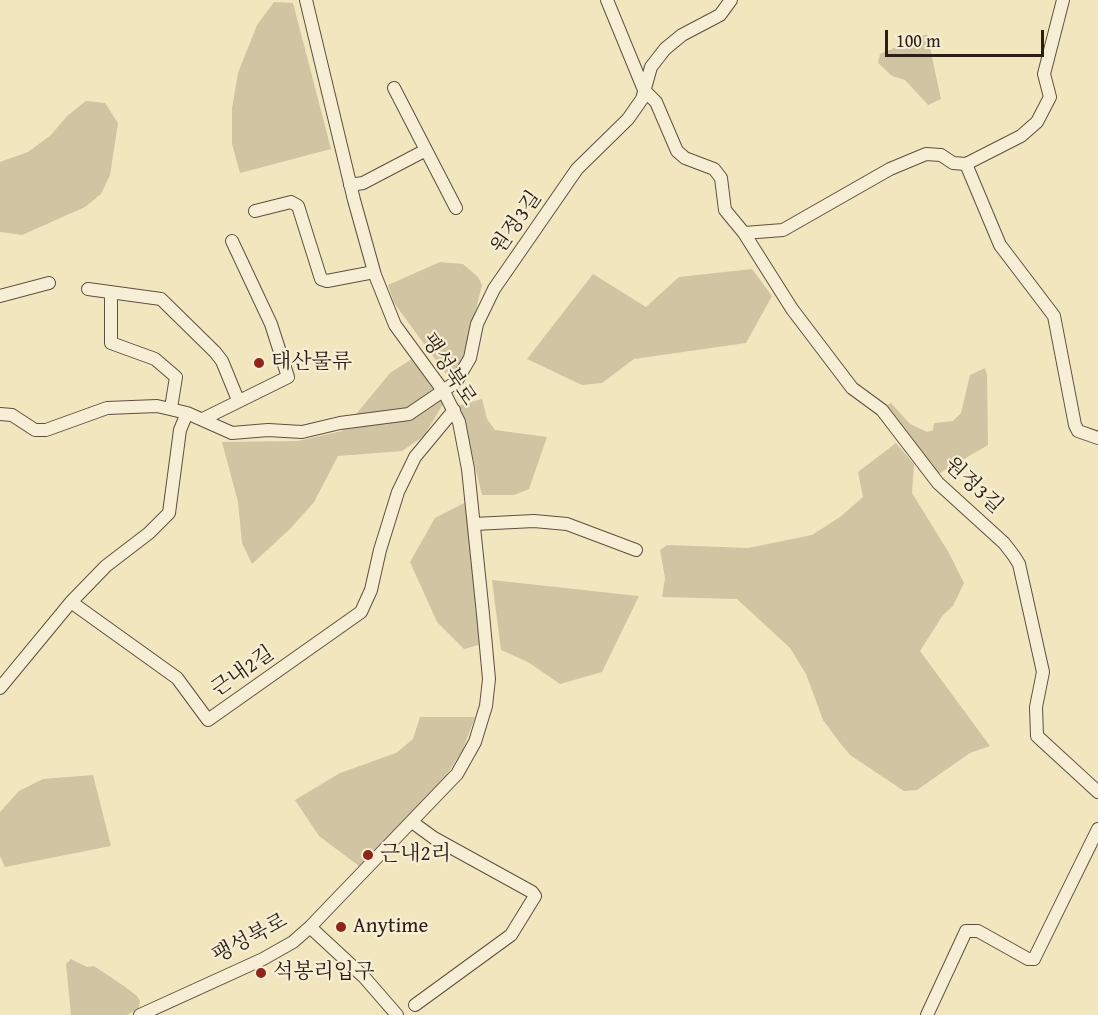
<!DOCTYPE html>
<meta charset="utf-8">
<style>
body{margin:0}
#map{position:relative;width:1098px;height:1015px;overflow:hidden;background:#f2e6bf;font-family:"Gentium Book Plus",serif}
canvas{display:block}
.scale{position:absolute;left:885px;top:30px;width:159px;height:27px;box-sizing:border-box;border:3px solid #2b1e15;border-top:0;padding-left:8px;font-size:18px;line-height:21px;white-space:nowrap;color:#2b1e15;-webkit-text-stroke:4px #f7efd5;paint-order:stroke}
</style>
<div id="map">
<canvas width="1098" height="1015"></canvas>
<div class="scale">100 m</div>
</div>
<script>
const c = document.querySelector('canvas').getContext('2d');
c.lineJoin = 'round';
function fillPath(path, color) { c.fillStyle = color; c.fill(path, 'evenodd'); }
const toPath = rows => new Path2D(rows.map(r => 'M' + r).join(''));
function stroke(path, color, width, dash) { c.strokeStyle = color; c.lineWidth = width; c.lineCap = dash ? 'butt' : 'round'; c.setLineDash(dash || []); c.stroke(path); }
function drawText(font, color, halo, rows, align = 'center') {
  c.font = font + ' "Gentium Book Plus","Noto Serif KR",serif'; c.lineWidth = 4.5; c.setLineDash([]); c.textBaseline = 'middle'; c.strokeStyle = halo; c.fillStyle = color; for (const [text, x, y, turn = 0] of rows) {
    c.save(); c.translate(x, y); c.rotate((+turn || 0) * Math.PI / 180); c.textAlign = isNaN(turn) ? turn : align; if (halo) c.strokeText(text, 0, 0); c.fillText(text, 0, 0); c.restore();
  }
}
fillPath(toPath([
 [274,2,293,3,331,149,240,173,232,144,232,108,238,73,257,25],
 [927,34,941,99,928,105,905,80,892,76,878,63,880,54],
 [86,101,105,103,118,123,110,175,101,194,85,207,22,235,0,232,0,162,28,152,51,135,67,116],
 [440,262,463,264,478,277,482,285,462,366,449,378,394,303,388,285],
 [752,269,772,296,746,343,634,359,602,383,582,385,527,359,593,274,646,307,679,277],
 [412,359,443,404,424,436,402,451,338,456,314,502,291,528,252,564,242,543,238,502,222,442,298,441,342,431,390,373],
 [985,368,987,375,988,445,938,474,883,407,891,403,910,424,927,432,933,430,934,423,953,421,961,413,970,375],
 [482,399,487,419,495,430,547,437,529,489,514,495,482,495,460,405],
 [896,443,914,464,912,493,949,553,964,583,953,606,943,615,920,651,990,746,970,753,917,790,904,791,850,755,840,743,823,720,806,674,790,648,737,599,662,597,665,578,660,550,667,545,748,548,812,535,840,517,863,497,858,472],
 [468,501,482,644,464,649,437,622,410,562,435,518],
 [492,580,638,596,639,596,602,672,560,684,528,662,501,650],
 [420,717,475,717,463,749,444,779,359,866,319,836,295,800,340,773,396,753,413,739],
 [93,775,111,846,5,867,0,856,0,812,19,791,43,779],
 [71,959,87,967,94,966,124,986,137,996,140,1001,139,1008,127,1015,71,1015,66,964]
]), '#d0c4a2');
const minor = toPath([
 [607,0,644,90,656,102,677,151,685,158,714,169,721,178,725,210,744,233,792,309,852,388,882,410,938,483,1004,543,1014,556,1019,564,1043,672,1036,707,1037,736,1098,792],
 [1063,0,1044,74,1050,97,1037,122,1021,136,966,164,1000,245,1054,316,1075,425,1078,431,1098,438],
 [426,150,456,208],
 [350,185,363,183,426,150,394,88],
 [255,211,291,202,298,206,321,279,327,281,374,272],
 [744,233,783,230,890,169,926,154,941,155,953,163,966,164],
 [88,289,161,299,215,352,222,361,238,400],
 [111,293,111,343,155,359,176,377,171,408],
 [0,296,49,283],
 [0,414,12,415,35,430,46,430,107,408,157,406,187,413],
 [203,419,288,377,271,324,232,241],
 [474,524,534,521,567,524,636,550],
 [71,602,177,678,208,720,361,612,371,590,380,550,398,492,415,457,454,410],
 [0,688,71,602,106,566,149,533,169,513,180,430,187,413,232,433,268,430,302,432,340,423,409,414,456,382,470,358,477,324,494,289,577,169,628,119,642,99,651,67,665,49,682,35,720,15,731,0],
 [412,822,434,838,532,892,535,896,511,935,415,1005],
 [310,927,364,977,397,1015],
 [140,1015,263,959,293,942,310,927,457,774,475,742,486,706,489,679,483,614,468,469,459,422,444,392,395,325,375,275,354,200,306,0],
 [927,1015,966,931,978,931,1028,959,1034,959,1098,829]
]);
stroke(minor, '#5d5040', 14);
stroke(minor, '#f7efd5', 12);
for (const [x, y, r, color] of [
 [259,363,6,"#8f2418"],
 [368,855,6,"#8f2418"],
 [341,927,6,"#8f2418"],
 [261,973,6,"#8f2418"]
]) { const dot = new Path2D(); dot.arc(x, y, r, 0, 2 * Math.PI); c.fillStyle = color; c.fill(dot); stroke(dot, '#f7efd5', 2); }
drawText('21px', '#2b1e15', '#f7efd5', [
 ["원정3길",517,223,-55],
 ["팽성북로",448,370,57],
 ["원정3길",973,486,43],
 ["근내2길",243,672,-35],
 ["팽성북로",250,939,-28]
]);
drawText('21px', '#2b1e15', '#f7efd5', [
 ["태산물류",271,363],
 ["근내2리",380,855],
 ["Anytime",353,927],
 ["석봉리입구",273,973]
], 'left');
</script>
